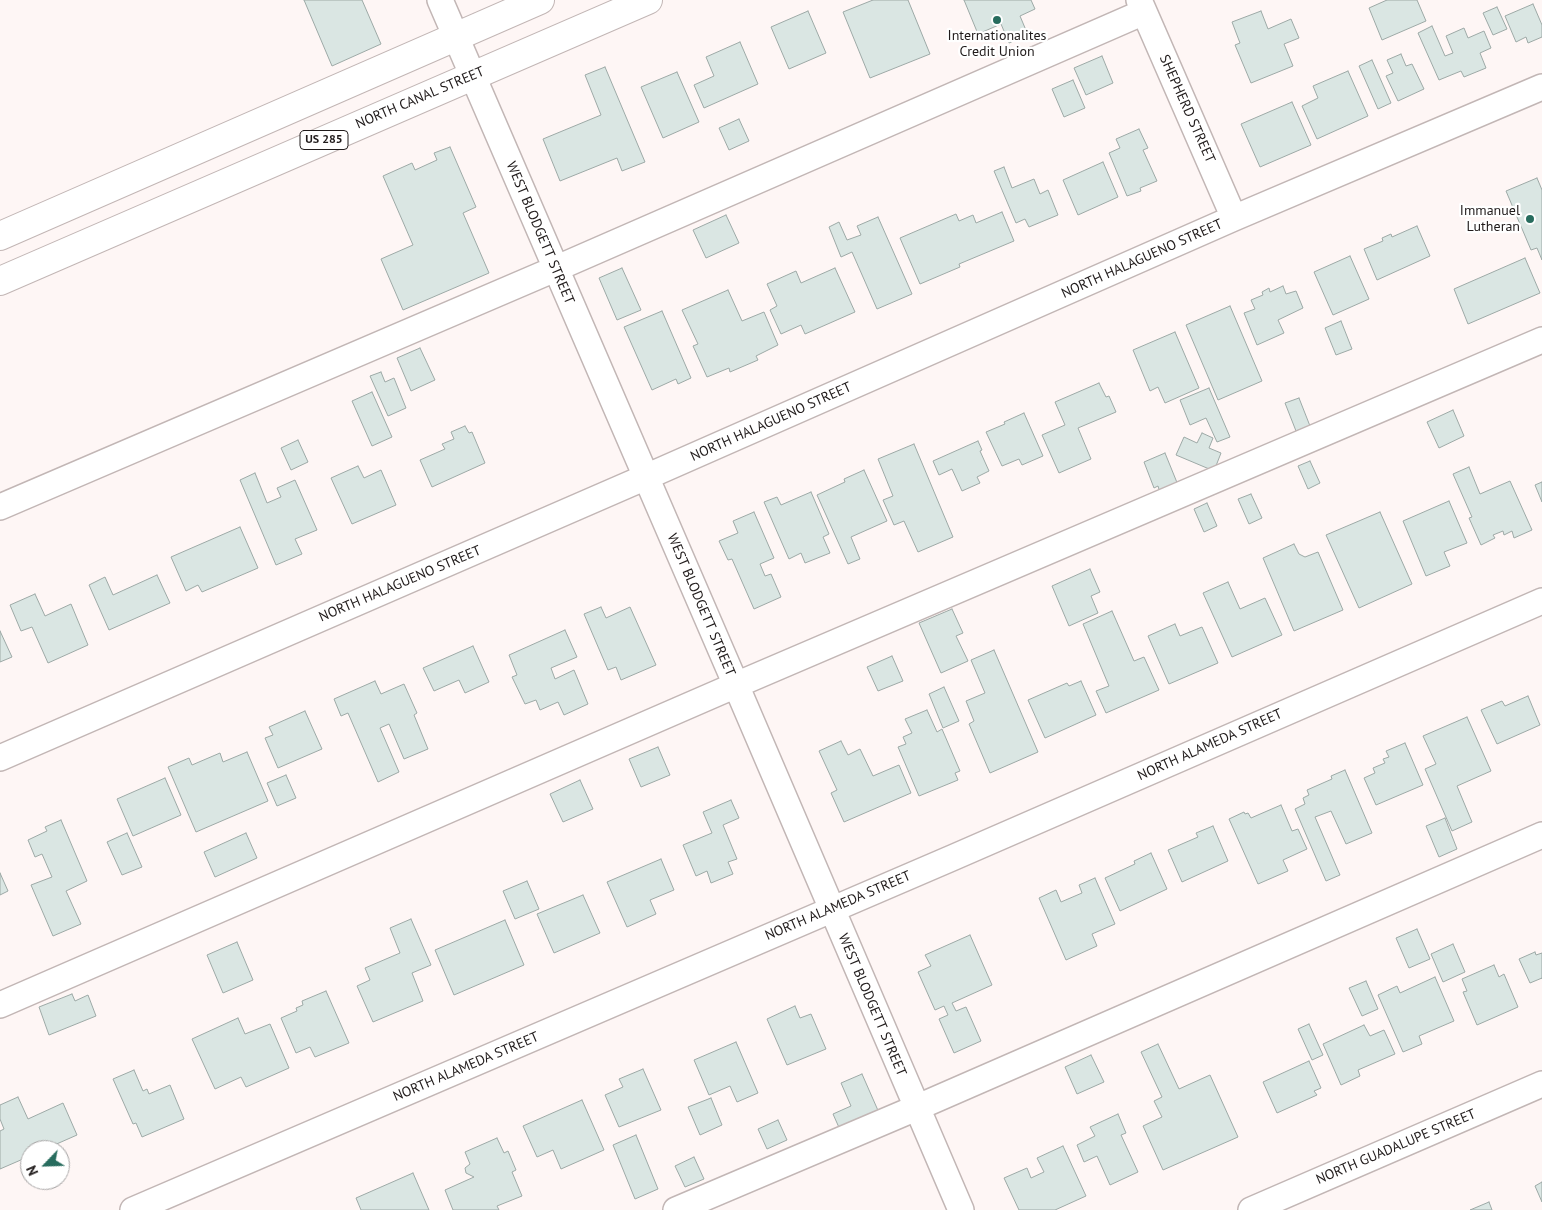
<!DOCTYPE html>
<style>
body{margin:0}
#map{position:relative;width:1542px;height:1210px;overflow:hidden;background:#fef6f5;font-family:"PT Sans",sans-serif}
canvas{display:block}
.north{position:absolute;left:20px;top:1140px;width:50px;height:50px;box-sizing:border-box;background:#fff;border:1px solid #a6a4a4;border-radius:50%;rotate:246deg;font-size:14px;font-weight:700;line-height:20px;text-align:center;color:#201b1b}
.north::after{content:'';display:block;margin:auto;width:18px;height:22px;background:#276c5e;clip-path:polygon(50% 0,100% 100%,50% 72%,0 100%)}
</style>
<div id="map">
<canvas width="1542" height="1210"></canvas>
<div class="north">N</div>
</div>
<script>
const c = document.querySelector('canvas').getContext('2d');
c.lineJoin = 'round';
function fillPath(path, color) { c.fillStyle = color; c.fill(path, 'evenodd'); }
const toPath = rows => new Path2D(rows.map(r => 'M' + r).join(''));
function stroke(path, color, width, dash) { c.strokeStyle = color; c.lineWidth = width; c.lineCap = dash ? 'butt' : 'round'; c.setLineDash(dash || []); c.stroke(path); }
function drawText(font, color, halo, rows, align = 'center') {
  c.font = font + ' "PT Sans",sans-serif'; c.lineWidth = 4.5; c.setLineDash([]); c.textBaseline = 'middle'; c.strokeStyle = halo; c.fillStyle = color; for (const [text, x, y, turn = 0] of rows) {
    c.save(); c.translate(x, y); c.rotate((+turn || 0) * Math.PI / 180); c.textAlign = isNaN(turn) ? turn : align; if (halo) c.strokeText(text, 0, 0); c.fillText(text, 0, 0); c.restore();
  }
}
const building = toPath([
 [304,0,362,0,381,44,332,66,304,0],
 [873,0,908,0,930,54,870,78,843,12,873,0],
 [964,0,1031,0,1035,9,1020,16,1028,35,1009,43,1001,24,978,34,964,0],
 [1387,0,1417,0,1426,21,1382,40,1369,8,1387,0],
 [1533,4,1542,25,1542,37,1528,43,1526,37,1516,42,1505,16,1533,4],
 [1497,7,1507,29,1493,35,1483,13,1497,7],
 [808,11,826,53,789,69,771,27,808,11],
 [1261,11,1268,29,1291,19,1299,38,1284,44,1293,66,1251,83,1235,45,1240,43,1232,22,1261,11],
 [1432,26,1445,56,1453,53,1446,36,1464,28,1468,38,1484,31,1491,48,1480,53,1486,68,1464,77,1461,71,1439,80,1418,33,1432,26],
 [740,42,758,84,704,108,694,85,714,76,706,57,740,42],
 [1401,54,1406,66,1412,64,1424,89,1398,101,1386,76,1393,73,1387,60,1401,54],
 [1102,56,1113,83,1086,95,1074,68,1102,56],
 [1372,60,1391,103,1378,109,1359,66,1372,60],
 [605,67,645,162,622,171,617,158,560,181,543,139,601,115,585,75,605,67],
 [1348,71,1368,116,1317,139,1302,106,1318,98,1313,86,1348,71],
 [677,72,699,122,663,138,641,87,677,72],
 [1073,80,1085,108,1064,117,1052,89,1073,80],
 [1292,102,1311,145,1260,167,1241,124,1292,102],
 [739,119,749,141,729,150,719,128,739,119],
 [1139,129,1148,148,1143,150,1157,181,1140,188,1141,191,1127,196,1109,153,1120,148,1116,139,1139,129],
 [450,147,476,207,463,213,489,273,403,310,381,259,413,245,383,176,412,163,415,170,437,160,434,153,450,147],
 [1103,162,1118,197,1078,215,1063,180,1103,162],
 [1004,167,1012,188,1034,179,1040,194,1048,190,1058,215,1029,227,1025,219,1016,223,994,171,1004,167],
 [1537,178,1542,190,1542,260,1537,248,1531,250,1506,191,1537,178],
 [1002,212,1014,241,959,264,960,267,920,284,900,238,956,214,959,221,973,215,976,223,1002,212],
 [726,215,739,243,706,258,693,230,726,215],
 [878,217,912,294,877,309,852,252,841,257,829,227,839,222,847,240,861,235,857,226,878,217],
 [1417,226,1430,256,1377,280,1364,249,1383,241,1382,238,1391,234,1392,237,1417,226],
 [1350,256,1369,299,1333,315,1314,272,1350,256],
 [1525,258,1540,293,1468,324,1454,289,1525,258],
 [622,268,641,310,617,320,599,278,622,268],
 [835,268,855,312,805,334,801,325,781,334,770,310,777,306,767,284,796,271,801,283,835,268],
 [1283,286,1286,294,1296,291,1303,308,1278,320,1284,333,1257,345,1244,313,1255,309,1251,300,1263,295,1262,292,1269,288,1270,292,1283,286],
 [728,290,742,321,764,312,778,345,756,356,758,360,730,372,729,368,707,377,693,346,698,344,682,310,728,290],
 [1230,306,1262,381,1218,400,1186,325,1230,306],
 [662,311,691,378,678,384,676,379,652,390,624,327,662,311],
 [1341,321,1352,349,1336,355,1325,328,1341,321],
 [1175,332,1199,388,1165,403,1158,387,1150,391,1133,350,1175,332],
 [420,348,435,380,411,391,397,358,420,348],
 [381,372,385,382,394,378,406,408,388,416,370,376,381,372],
 [1099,383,1106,397,1109,396,1116,412,1078,428,1091,459,1059,473,1042,435,1065,425,1055,402,1099,383],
 [1209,388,1230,437,1217,442,1206,418,1190,425,1180,400,1209,388],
 [372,392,392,437,372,446,352,401,372,392],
 [1299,398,1310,426,1296,431,1285,403,1299,398],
 [1453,410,1464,436,1439,448,1427,422,1453,410],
 [1024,413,1043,456,1022,465,1019,459,1002,466,986,432,1005,424,1004,422,1024,413],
 [465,426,469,433,472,432,485,463,432,487,420,460,445,449,442,444,454,439,451,432,465,426],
 [1202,433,1213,438,1209,448,1221,453,1214,471,1176,455,1184,437,1197,443,1202,433],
 [298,440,308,462,291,470,281,448,298,440],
 [978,441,982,450,980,451,989,471,977,477,980,483,962,491,952,469,939,475,933,461,978,441],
 [914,444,953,537,918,552,904,521,894,525,883,500,893,496,878,459,914,444],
 [1165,453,1178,485,1160,493,1158,486,1154,488,1144,462,1165,453],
 [1310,461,1320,483,1308,489,1298,466,1310,461],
 [358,466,364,478,381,470,396,505,352,524,331,478,358,466],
 [1469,467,1480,494,1510,481,1532,530,1514,538,1512,531,1504,535,1503,531,1493,535,1495,538,1481,545,1469,518,1472,517,1453,474,1469,467],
 [864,470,887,521,851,537,860,559,848,564,817,495,845,482,844,479,864,470],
 [255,473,267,503,281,497,277,488,295,480,317,530,295,539,302,554,276,565,240,480,255,473],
 [1542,482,1542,502,1535,485,1542,482],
 [811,492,829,534,823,537,830,553,805,563,801,553,789,559,764,502,777,497,781,505,811,492],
 [1251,494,1262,518,1249,524,1238,499,1251,494],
 [1449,501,1467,543,1444,552,1450,566,1426,576,1403,521,1449,501],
 [1207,503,1217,526,1204,532,1194,509,1207,503],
 [754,512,774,558,760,564,765,576,771,574,781,597,754,609,732,559,728,560,719,541,738,533,733,521,754,512],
 [1380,512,1412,584,1359,608,1326,535,1380,512],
 [240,527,258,568,202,592,198,585,186,591,171,557,240,527],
 [1294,544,1299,554,1305,557,1318,552,1343,610,1294,631,1263,558,1294,544],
 [1090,569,1100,592,1091,596,1098,613,1069,626,1052,586,1090,569],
 [157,575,170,603,109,630,89,585,105,577,113,595,157,575],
 [1228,582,1240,609,1265,598,1282,635,1232,657,1203,593,1228,582],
 [35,594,45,616,71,604,88,645,48,663,32,627,21,631,10,605,35,594],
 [601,607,606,618,630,607,656,665,621,680,616,667,608,670,584,614,601,607],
 [952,609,963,633,956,636,968,661,941,673,919,623,952,609],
 [1112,611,1134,661,1144,657,1159,690,1106,713,1096,691,1109,686,1083,624,1112,611],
 [1175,624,1180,636,1202,627,1218,663,1169,684,1148,636,1175,624],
 [565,630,577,657,551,668,555,679,574,670,588,704,564,715,558,702,540,710,536,700,525,704,512,677,517,675,509,655,565,630],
 [0,631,12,657,0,662,0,631],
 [473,646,489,682,465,693,459,680,434,691,423,668,473,646],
 [994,650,1038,752,990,773,969,724,974,721,966,701,985,693,971,660,994,650],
 [892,656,903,681,878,691,867,667,892,656],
 [375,681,381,694,404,684,417,713,414,715,428,749,404,759,389,724,380,728,399,772,378,782,348,713,341,716,334,699,375,681],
 [1081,681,1096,715,1045,738,1028,700,1067,683,1069,686,1081,681],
 [944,687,959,721,943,728,929,694,944,687],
 [1528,696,1540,725,1497,744,1481,710,1502,701,1505,706,1528,696],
 [927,710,937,732,942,729,960,771,955,773,958,780,919,796,898,747,906,744,903,737,912,733,905,719,927,710],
 [305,711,322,749,278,768,265,738,273,735,269,727,305,711],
 [1467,717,1491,771,1457,786,1472,822,1452,831,1425,769,1436,764,1423,736,1467,717],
 [841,741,848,755,860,749,873,776,899,765,911,793,844,822,831,793,837,790,819,751,841,741],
 [1405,743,1423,785,1376,805,1364,778,1375,773,1373,768,1385,763,1383,759,1389,757,1386,751,1405,743],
 [658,747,670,775,641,787,629,759,658,747],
 [247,752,268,801,196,832,168,767,189,758,192,765,220,753,223,762,247,752],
 [1345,770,1372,833,1346,844,1331,811,1315,817,1340,875,1326,881,1295,809,1305,804,1303,798,1309,795,1307,790,1332,779,1331,776,1345,770],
 [286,775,296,798,277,806,267,783,286,775],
 [165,778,181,815,133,836,117,799,165,778],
 [580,780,593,809,563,822,550,794,580,780],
 [731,800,739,818,723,825,737,859,728,862,733,874,711,883,707,871,696,876,683,845,712,833,703,812,731,800],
 [1281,805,1292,831,1298,829,1307,849,1283,860,1288,871,1258,884,1229,819,1244,812,1245,814,1248,813,1251,818,1281,805],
 [1445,818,1457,849,1439,857,1426,826,1445,818],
 [61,820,87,881,66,891,81,924,53,936,31,885,52,877,42,854,35,857,28,840,47,831,45,827,61,820],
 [1213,826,1228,861,1182,882,1168,850,1198,837,1196,833,1213,826],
 [127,833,142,867,122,875,107,842,127,833],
 [246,833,257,858,215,877,204,852,246,833],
 [1151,853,1167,889,1120,911,1105,878,1135,864,1134,861,1151,853],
 [661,859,674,890,650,900,656,914,627,927,607,882,661,859],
 [0,873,8,891,0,895,0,873],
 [1095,878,1115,924,1092,934,1097,946,1066,960,1039,898,1056,890,1061,902,1082,893,1079,885,1095,878],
 [527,881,539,909,515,919,503,891,527,881],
 [583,895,600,933,554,953,537,914,583,895],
 [411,919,431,965,412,973,423,1001,373,1022,357,986,370,980,365,968,400,953,390,928,411,919],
 [505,920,524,965,454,995,435,950,505,920],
 [1417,929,1430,959,1409,968,1396,938,1417,929],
 [970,935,992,985,952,1003,956,1011,966,1007,981,1041,954,1053,939,1019,948,1015,944,1006,935,1010,918,972,931,966,925,955,970,935],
 [237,942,253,980,223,993,207,955,237,942],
 [1453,944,1465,972,1443,982,1431,954,1453,944],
 [1535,952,1536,955,1542,953,1542,979,1542,978,1530,983,1519,959,1535,952],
 [1494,965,1499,977,1504,974,1518,1007,1477,1025,1463,992,1467,991,1462,979,1494,965],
 [1435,977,1454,1021,1419,1036,1422,1044,1403,1052,1378,995,1397,986,1400,993,1435,977],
 [1366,981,1378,1009,1362,1016,1349,988,1366,981],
 [326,991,349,1043,315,1057,310,1047,296,1053,281,1018,297,1011,296,1008,303,1005,302,1001,326,991],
 [72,994,75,1001,88,995,96,1016,49,1035,39,1007,72,994],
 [795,1006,800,1018,811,1014,826,1049,787,1065,767,1019,795,1006],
 [238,1018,245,1034,270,1024,289,1068,246,1087,241,1077,215,1089,192,1039,238,1018],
 [1309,1024,1323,1055,1312,1060,1298,1029,1309,1024],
 [1364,1025,1370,1036,1384,1030,1395,1054,1358,1070,1360,1076,1341,1085,1323,1044,1364,1025],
 [736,1042,758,1093,737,1102,730,1086,709,1095,694,1060,736,1042],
 [1158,1044,1179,1089,1210,1075,1238,1137,1163,1170,1143,1126,1162,1117,1154,1101,1162,1097,1141,1052,1158,1044],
 [1091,1055,1104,1082,1077,1094,1065,1067,1091,1055],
 [1309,1061,1321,1088,1314,1091,1317,1095,1277,1113,1263,1082,1309,1061],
 [643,1069,661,1110,619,1127,605,1095,623,1087,619,1079,643,1069],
 [134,1070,143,1091,147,1089,149,1094,170,1085,184,1119,142,1137,136,1123,133,1124,113,1079,134,1070],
 [862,1074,880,1115,841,1132,833,1114,851,1106,841,1083,862,1074],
 [18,1097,28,1119,63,1103,77,1135,43,1150,30,1150,30,1156,0,1169,0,1131,4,1129,0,1119,0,1105,18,1097],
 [711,1098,722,1125,700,1135,688,1107,711,1098],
 [582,1100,604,1150,561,1169,553,1150,537,1157,523,1126,582,1100],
 [1118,1114,1126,1133,1121,1135,1138,1172,1110,1185,1097,1156,1084,1162,1077,1145,1095,1136,1090,1127,1118,1114],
 [778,1120,787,1140,767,1149,758,1129,778,1120],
 [636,1135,658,1189,635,1199,613,1145,636,1135],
 [497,1138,504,1153,508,1151,516,1170,512,1172,522,1196,497,1206,499,1210,453,1210,445,1190,474,1177,466,1173,465,1168,470,1164,465,1152,497,1138],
 [1063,1146,1086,1196,1055,1210,1019,1210,1004,1178,1027,1168,1031,1178,1044,1172,1037,1158,1063,1146],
 [694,1157,704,1179,685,1187,675,1166,694,1157],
 [413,1173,429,1210,361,1210,356,1198,413,1173],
 [1542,1182,1542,1202,1535,1186,1542,1182],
 [1489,1202,1492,1210,1470,1210,1489,1202]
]);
fillPath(building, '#dae6e3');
stroke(building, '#9da9a6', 1);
const minor = toPath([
 [440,0,736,685,961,1210],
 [1139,0,1234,218],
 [0,507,555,269,1144,12],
 [0,758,646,477,1234,218,1542,87],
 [0,1005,736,685,1542,340],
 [133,1210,952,858,1542,601],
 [676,1210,916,1108,1542,835],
 [1251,1210,1542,1084]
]);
const highway = toPath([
 [0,236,540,0],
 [0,281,648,0]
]);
stroke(minor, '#c2b6b5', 28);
stroke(highway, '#c2b6b5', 30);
stroke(minor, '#fff', 25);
stroke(highway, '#fff', 28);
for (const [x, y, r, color] of [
 [997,20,5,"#276c5e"],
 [1530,219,5,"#276c5e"]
]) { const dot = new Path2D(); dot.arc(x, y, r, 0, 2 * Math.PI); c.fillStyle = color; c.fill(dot); stroke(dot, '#fff', 2); }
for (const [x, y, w] of [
 [324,140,48]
]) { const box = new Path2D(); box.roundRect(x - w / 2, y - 9.5, w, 19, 4); c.fillStyle = '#fff'; c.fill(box); stroke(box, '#201b1b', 1); }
drawText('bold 12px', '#201b1b', null, [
 ["US 285",324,140]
]);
drawText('14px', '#201b1b', '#fff', [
 ["Internationalites",997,36],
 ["Credit Union",997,52],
 ["Immanuel",1520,211,"right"],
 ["Lutheran",1520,227,"right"]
]);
drawText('14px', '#201b1b', '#fff', [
 ["NORTH CANAL STREET",420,98,-23],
 ["SHEPHERD STREET",1187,109,66],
 ["WEST BLODGETT STREET",540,233,67],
 ["NORTH HALAGUENO STREET",1142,259,-24],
 ["NORTH HALAGUENO STREET",771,422,-24],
 ["NORTH HALAGUENO STREET",400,584,-23],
 ["WEST BLODGETT STREET",701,605,67],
 ["NORTH ALAMEDA STREET",1210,745,-24],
 ["NORTH ALAMEDA STREET",838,906,-23],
 ["WEST BLODGETT STREET",872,1005,67],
 ["NORTH ALAMEDA STREET",466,1067,-23],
 ["NORTH GUADALUPE STREET",1396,1147,-23]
]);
</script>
